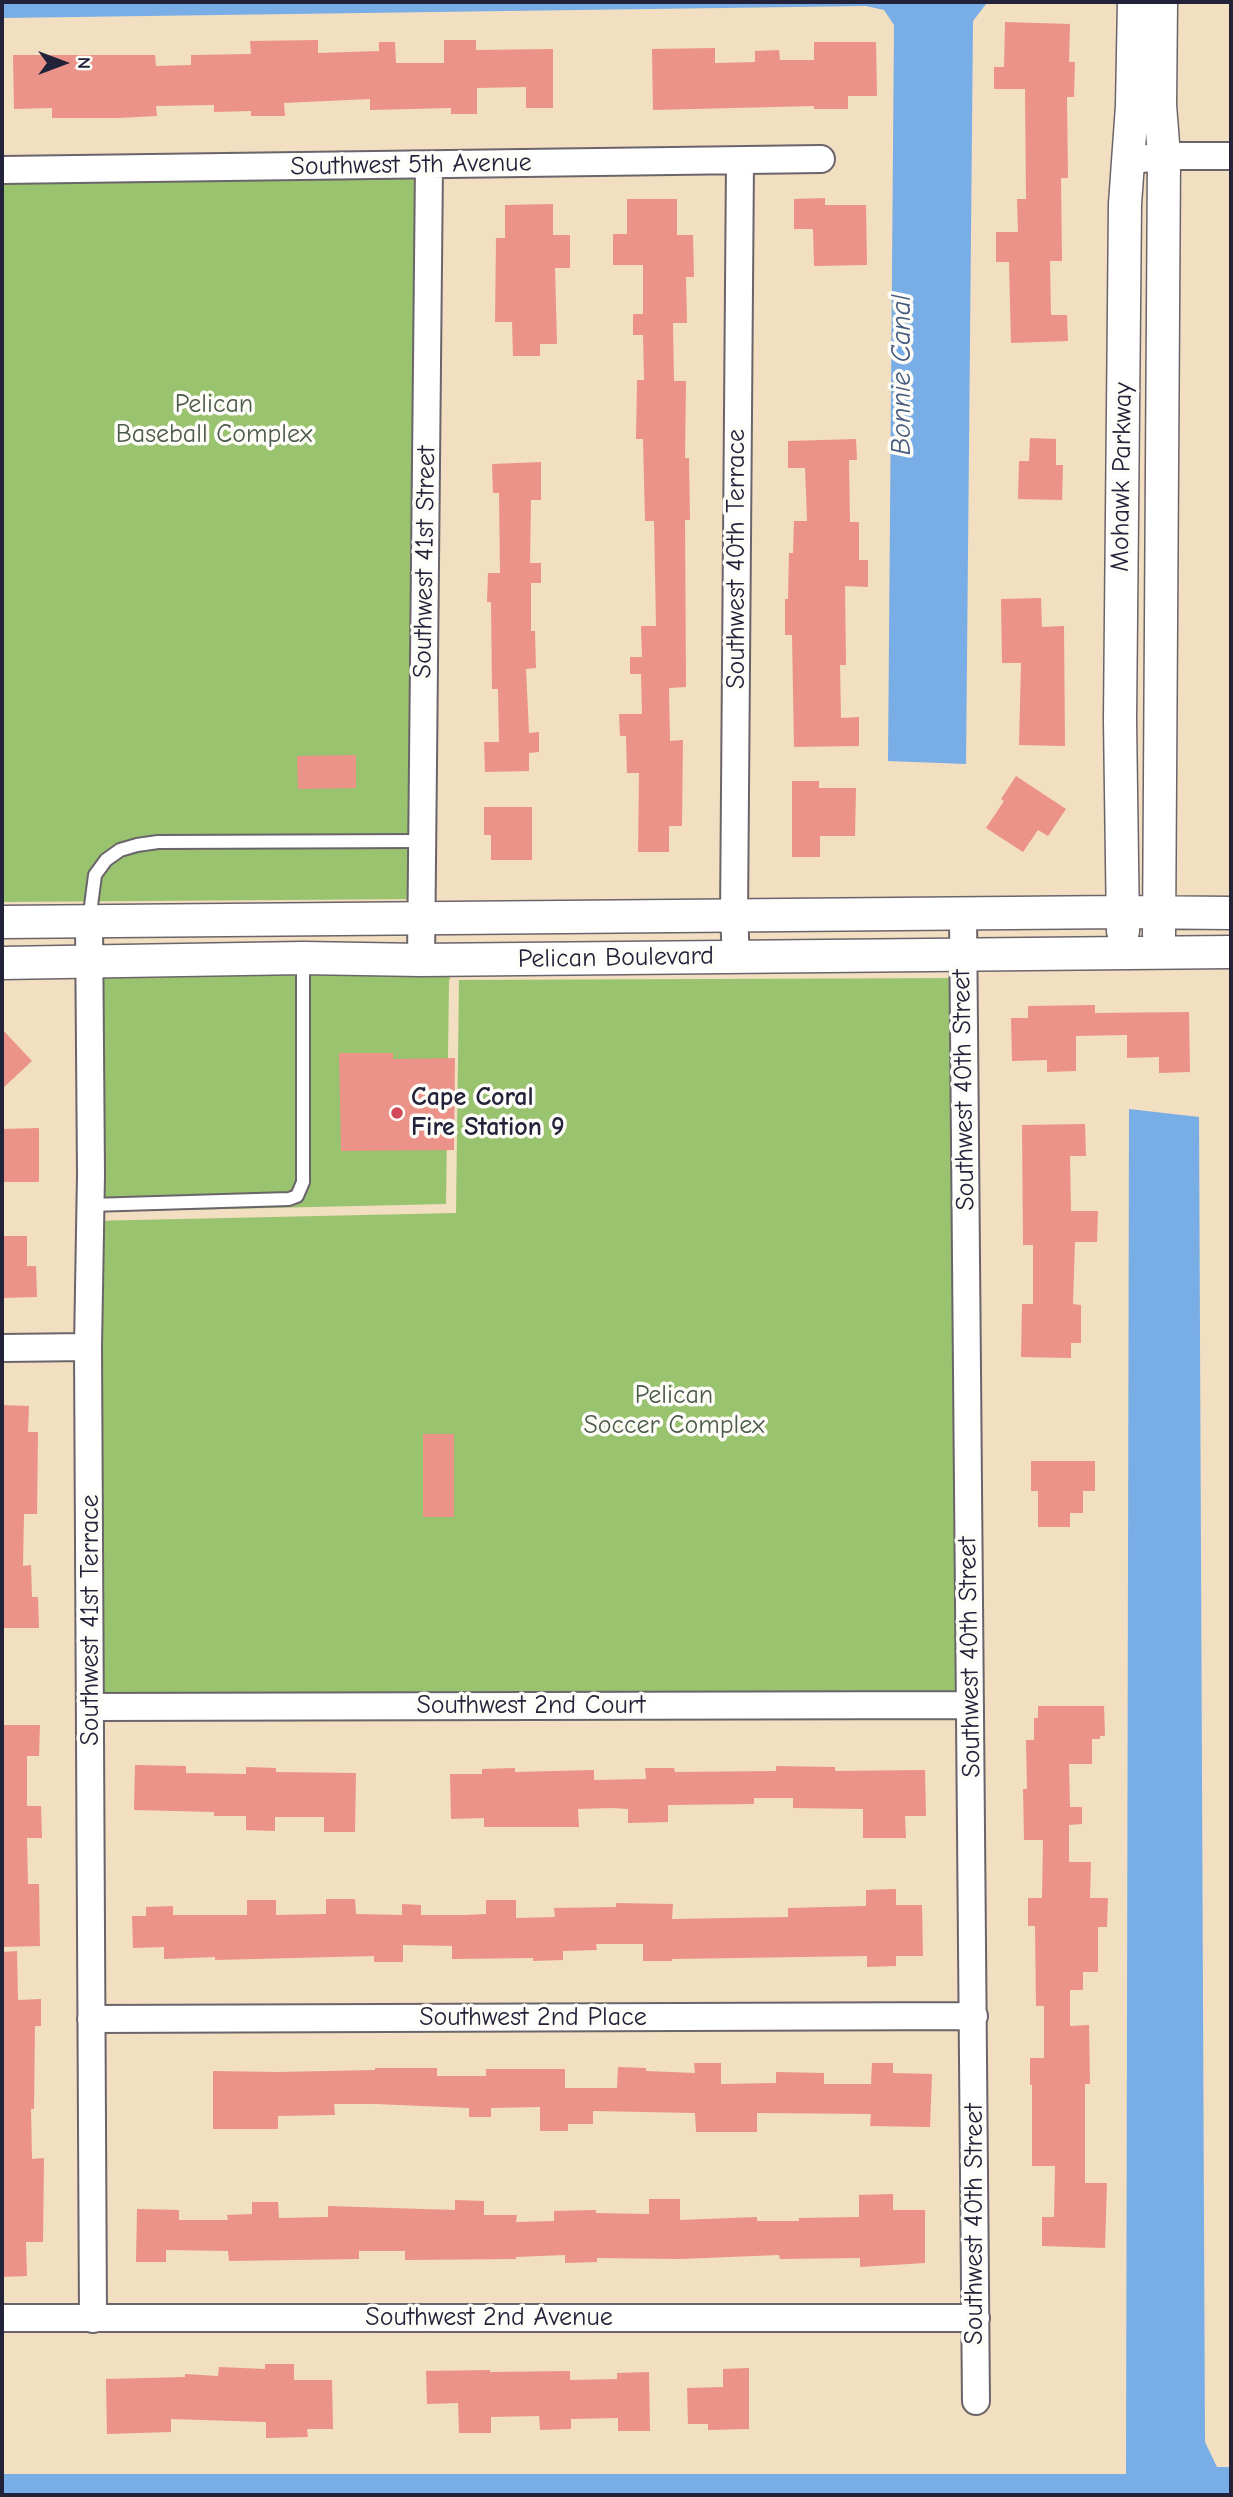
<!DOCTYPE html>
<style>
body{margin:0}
#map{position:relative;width:1233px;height:2497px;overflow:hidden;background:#f2dec0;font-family:"Comic Neue",sans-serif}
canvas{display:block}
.frame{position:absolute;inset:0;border:4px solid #22223b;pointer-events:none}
.north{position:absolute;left:28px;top:28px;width:70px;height:70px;-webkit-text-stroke:5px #fdfcf7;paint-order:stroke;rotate:90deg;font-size:19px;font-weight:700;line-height:28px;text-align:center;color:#22223b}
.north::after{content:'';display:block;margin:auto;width:24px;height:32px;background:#22223b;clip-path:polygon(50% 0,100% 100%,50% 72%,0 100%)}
</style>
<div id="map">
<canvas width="1233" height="2497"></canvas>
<div class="frame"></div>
<div class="north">N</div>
</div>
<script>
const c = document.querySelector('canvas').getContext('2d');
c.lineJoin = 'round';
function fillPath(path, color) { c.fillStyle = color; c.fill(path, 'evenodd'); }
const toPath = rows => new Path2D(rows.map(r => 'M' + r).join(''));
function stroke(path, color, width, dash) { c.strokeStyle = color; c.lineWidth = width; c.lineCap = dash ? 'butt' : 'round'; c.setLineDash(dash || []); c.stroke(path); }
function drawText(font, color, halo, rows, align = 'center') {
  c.font = font + ' "Comic Neue",sans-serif'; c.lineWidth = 7; c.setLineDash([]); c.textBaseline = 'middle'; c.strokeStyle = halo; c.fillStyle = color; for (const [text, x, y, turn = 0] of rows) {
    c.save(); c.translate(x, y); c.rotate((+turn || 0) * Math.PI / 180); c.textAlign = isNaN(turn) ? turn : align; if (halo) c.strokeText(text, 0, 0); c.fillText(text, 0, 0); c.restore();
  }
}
fillPath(toPath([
 [429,165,421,899,2,902,2,170],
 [303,969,451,975,449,981,446,1204,91,1212,90,973],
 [964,978,970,1705,91,1707,90,1221,456,1213,459,980]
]), '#99c36f');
fillPath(toPath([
 [2,2,998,2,986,4,973,21,966,764,888,761,894,25,884,10,866,6,2,18],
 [1129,1109,1199,1117,1205,2442,1217,2467,1231,2467,1231,2495,2,2495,2,2474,1126,2474]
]), '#78ade6');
fillPath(toPath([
 [1005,22,1070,24,1069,62,1075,62,1074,97,1067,97,1068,178,1061,178,1062,261,1050,261,1051,315,1067,315,1068,341,1011,343,1009,262,996,262,996,232,1018,232,1017,199,1026,199,1025,89,994,89,994,67,1004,67],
 [318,40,318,53,379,51,379,42,395,42,396,63,444,63,444,40,476,40,476,50,553,49,553,108,526,108,526,87,477,88,477,114,451,114,451,108,370,110,370,99,284,103,285,116,251,116,251,111,214,112,214,105,156,106,157,116,118,118,52,118,52,108,14,109,13,55,155,55,156,66,191,65,191,55,251,54,250,41],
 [814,42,876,42,877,96,848,96,848,109,814,109,814,106,653,110,652,49,715,48,715,63,755,62,755,51,779,50,780,60,814,60],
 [825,198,825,205,866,205,867,265,814,266,813,229,794,229,794,199],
 [627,199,677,199,677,235,693,235,694,277,686,277,687,323,673,323,674,381,686,381,685,458,689,458,690,520,685,520,686,687,669,688,670,741,683,740,682,826,669,826,669,852,638,852,639,773,627,773,626,736,620,736,619,714,642,714,641,674,630,674,630,657,642,657,641,626,656,626,654,521,645,521,643,439,636,439,637,380,644,380,643,335,633,335,633,314,643,314,643,265,613,265,613,234,627,234],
 [553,204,553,235,570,235,570,268,555,268,557,344,540,344,540,356,513,356,512,322,495,322,496,238,505,238,505,205],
 [1030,438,1056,439,1056,465,1063,465,1062,500,1018,499,1019,461,1029,461],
 [856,439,857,460,849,460,850,522,859,522,859,560,868,560,868,587,845,586,846,665,840,665,841,718,859,717,859,746,794,747,792,635,785,635,785,599,788,599,789,553,793,553,794,521,807,521,805,468,788,468,788,441],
 [541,462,541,500,531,500,530,563,541,563,541,583,531,583,531,631,535,631,536,668,526,669,529,733,539,732,539,752,529,753,529,771,485,772,484,742,499,742,498,689,492,689,491,602,487,602,488,573,500,573,499,493,493,493,492,464],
 [1041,598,1042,627,1064,626,1065,746,1019,745,1021,663,1002,663,1001,599],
 [356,755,356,788,298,789,297,756],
 [1016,776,1066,809,1048,836,1038,830,1023,852,986,828,1004,801,1001,799],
 [792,781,819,781,819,788,856,788,855,836,820,836,820,857,792,857],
 [484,807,532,807,532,860,491,860,491,835,484,835],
 [1095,1005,1095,1013,1189,1012,1190,1072,1159,1073,1159,1057,1127,1058,1127,1035,1076,1036,1076,1071,1047,1072,1047,1060,1012,1061,1011,1018,1028,1018,1028,1006],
 [2,1029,32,1061,2,1089],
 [339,1053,393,1053,393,1059,455,1058,454,1150,341,1151],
 [1085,1124,1086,1156,1070,1156,1071,1211,1098,1211,1097,1242,1075,1242,1073,1304,1081,1305,1081,1343,1071,1343,1071,1358,1021,1357,1022,1304,1033,1304,1033,1245,1023,1245,1022,1125],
 [39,1128,39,1182,2,1182,2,1129],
 [2,1236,27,1236,27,1266,36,1266,37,1297,2,1298],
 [2,1405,29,1406,28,1432,38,1432,37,1514,24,1514,23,1566,31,1565,32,1597,38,1597,39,1628,2,1628],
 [423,1434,454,1434,454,1517,423,1517],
 [1031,1461,1095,1461,1095,1491,1083,1491,1083,1513,1070,1513,1070,1527,1038,1527,1038,1491,1031,1491],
 [1038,1706,1104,1706,1105,1736,1100,1736,1100,1739,1092,1739,1092,1764,1069,1764,1070,1807,1082,1807,1082,1824,1069,1825,1069,1862,1091,1862,1090,1898,1108,1898,1107,1927,1098,1927,1098,1972,1083,1972,1083,1990,1070,1990,1070,2026,1089,2025,1090,2084,1085,2084,1085,2183,1107,2183,1105,2248,1042,2246,1042,2217,1054,2217,1055,2166,1032,2166,1032,2085,1030,2085,1030,2058,1044,2058,1044,2006,1036,2006,1035,1926,1028,1926,1028,1898,1042,1898,1043,1840,1024,1840,1023,1789,1027,1789,1026,1740,1034,1740,1034,1718,1038,1718],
 [2,1725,40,1725,39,1756,27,1756,27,1806,41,1806,42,1838,27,1838,28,1884,39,1884,40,1946,2,1947],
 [135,1765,186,1766,186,1773,246,1774,246,1767,276,1768,276,1772,356,1773,355,1832,324,1832,324,1817,275,1817,275,1831,246,1830,246,1816,214,1816,214,1812,134,1810],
 [776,1766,835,1767,835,1771,925,1770,926,1816,905,1816,906,1838,863,1838,863,1809,793,1808,793,1798,754,1798,754,1804,668,1805,668,1822,628,1823,628,1809,612,1808,578,1809,579,1827,484,1827,484,1818,451,1819,450,1774,482,1774,482,1769,515,1768,515,1772,594,1770,594,1780,646,1779,645,1768,674,1768,675,1772,776,1771],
 [896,1889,896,1905,922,1905,923,1956,896,1956,896,1966,867,1967,867,1956,672,1959,672,1961,643,1961,643,1944,596,1944,597,1950,563,1951,563,1960,533,1961,533,1958,452,1959,452,1946,403,1945,403,1962,374,1962,374,1956,215,1960,215,1957,164,1959,164,1947,133,1948,132,1916,146,1916,146,1907,173,1906,173,1915,247,1915,247,1900,276,1900,276,1915,326,1914,326,1899,355,1899,356,1914,402,1915,402,1904,421,1905,421,1915,465,1915,486,1914,486,1900,516,1900,516,1918,555,1917,554,1908,616,1907,616,1903,673,1904,672,1919,788,1917,788,1908,866,1906,866,1890],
 [17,1951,18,2000,41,1999,41,2026,35,2026,34,2109,31,2109,32,2159,44,2158,43,2242,26,2242,27,2276,2,2277,2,1952],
 [694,2063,721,2063,721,2084,776,2083,776,2072,824,2073,824,2084,871,2084,872,2063,893,2063,893,2073,932,2074,930,2127,870,2126,871,2114,757,2113,757,2132,696,2132,695,2113,593,2111,593,2124,568,2124,568,2131,540,2131,540,2107,491,2108,491,2117,469,2117,469,2108,375,2104,334,2104,335,2115,278,2116,278,2129,213,2129,213,2071,278,2072,375,2070,375,2068,437,2068,437,2076,486,2076,486,2069,565,2069,565,2088,617,2088,618,2067,646,2068,646,2071,695,2073],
 [893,2194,893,2210,925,2210,925,2263,860,2267,860,2258,780,2259,779,2255,680,2259,597,2258,597,2262,565,2263,565,2255,516,2257,516,2259,405,2260,405,2251,359,2251,359,2259,229,2261,228,2251,166,2250,166,2262,136,2262,137,2209,179,2210,179,2220,228,2220,227,2215,252,2214,252,2202,278,2202,279,2218,328,2217,328,2206,455,2210,455,2200,484,2201,484,2215,517,2215,516,2222,554,2221,554,2211,596,2210,596,2213,649,2214,649,2199,680,2199,680,2220,757,2217,757,2221,799,2221,799,2218,859,2217,859,2195],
 [265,2364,294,2364,294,2380,332,2380,333,2429,307,2429,308,2437,266,2438,266,2422,171,2419,171,2432,107,2434,106,2379,185,2377,185,2374,218,2376,219,2367,265,2369],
 [749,2368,749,2429,708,2430,708,2424,688,2424,687,2388,723,2387,723,2369],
 [490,2370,490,2372,570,2371,570,2380,617,2379,617,2373,649,2372,650,2431,618,2431,618,2418,571,2419,571,2429,540,2430,539,2416,491,2417,491,2433,459,2433,458,2403,427,2404,426,2371]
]), '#eb9389');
const service = toPath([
 [89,921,95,875,106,860,120,850,137,845,158,842,421,841],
 [90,1205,289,1199,297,1196,303,1182,303,958]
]);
const minor = toPath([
 [1127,161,1164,156,1231,156],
 [2,170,821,159],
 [963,914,976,2401],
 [89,922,91,1174,88,1347,93,2319],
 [736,957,734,916,740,161],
 [421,960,429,165],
 [2,1348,88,1347],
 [91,1707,970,1705],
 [91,2019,974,2016],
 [2,2318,976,2318]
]);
const tertiary = toPath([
 [2,922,1122,912,1231,913],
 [1123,931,1120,720,1125,204,1132,106,1134,2],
 [1159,935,1164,156,1160,105,1161,2],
 [2,963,303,958,421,960,1231,952]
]);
stroke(service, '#6b646a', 16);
stroke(minor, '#6b646a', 30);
stroke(tertiary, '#6b646a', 35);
stroke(service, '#fff', 12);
stroke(minor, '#fff', 26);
stroke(tertiary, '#fff', 32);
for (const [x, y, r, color] of [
 [397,1113,7,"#d1495b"]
]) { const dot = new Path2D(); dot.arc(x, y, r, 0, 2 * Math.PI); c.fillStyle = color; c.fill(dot); stroke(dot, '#fdfcf7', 2.5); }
drawText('26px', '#22223b', '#fdfcf7', [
 ["Southwest 5th Avenue",411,165,-1],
 ["Mohawk Parkway",1122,477,-89],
 ["Southwest 40th Terrace",737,559,-90],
 ["Southwest 41st Street",425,562,-89],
 ["Pelican Boulevard",616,958,-1],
 ["Southwest 40th Street",964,1090,-91],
 ["Southwest 41st Terrace",91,1620,-90],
 ["Southwest 40th Street",970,1657,-91],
 ["Southwest 2nd Court",531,1706],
 ["Southwest 2nd Place",533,2018],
 ["Southwest 40th Street",975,2224,-90],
 ["Southwest 2nd Avenue",489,2318]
]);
drawText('26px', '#4c5a4d', '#fdfcf7', [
 ["Pelican",214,405],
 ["Baseball Complex",214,435],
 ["Pelican",674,1396],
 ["Soccer Complex",674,1426]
]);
drawText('bold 26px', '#22223b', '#fdfcf7', [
 ["Cape Coral",411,1098],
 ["Fire Station 9",411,1128]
], 'left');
drawText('italic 28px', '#445a7f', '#fdfcf7', [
 ["Bonnie Canal",902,375,-90]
]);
</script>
